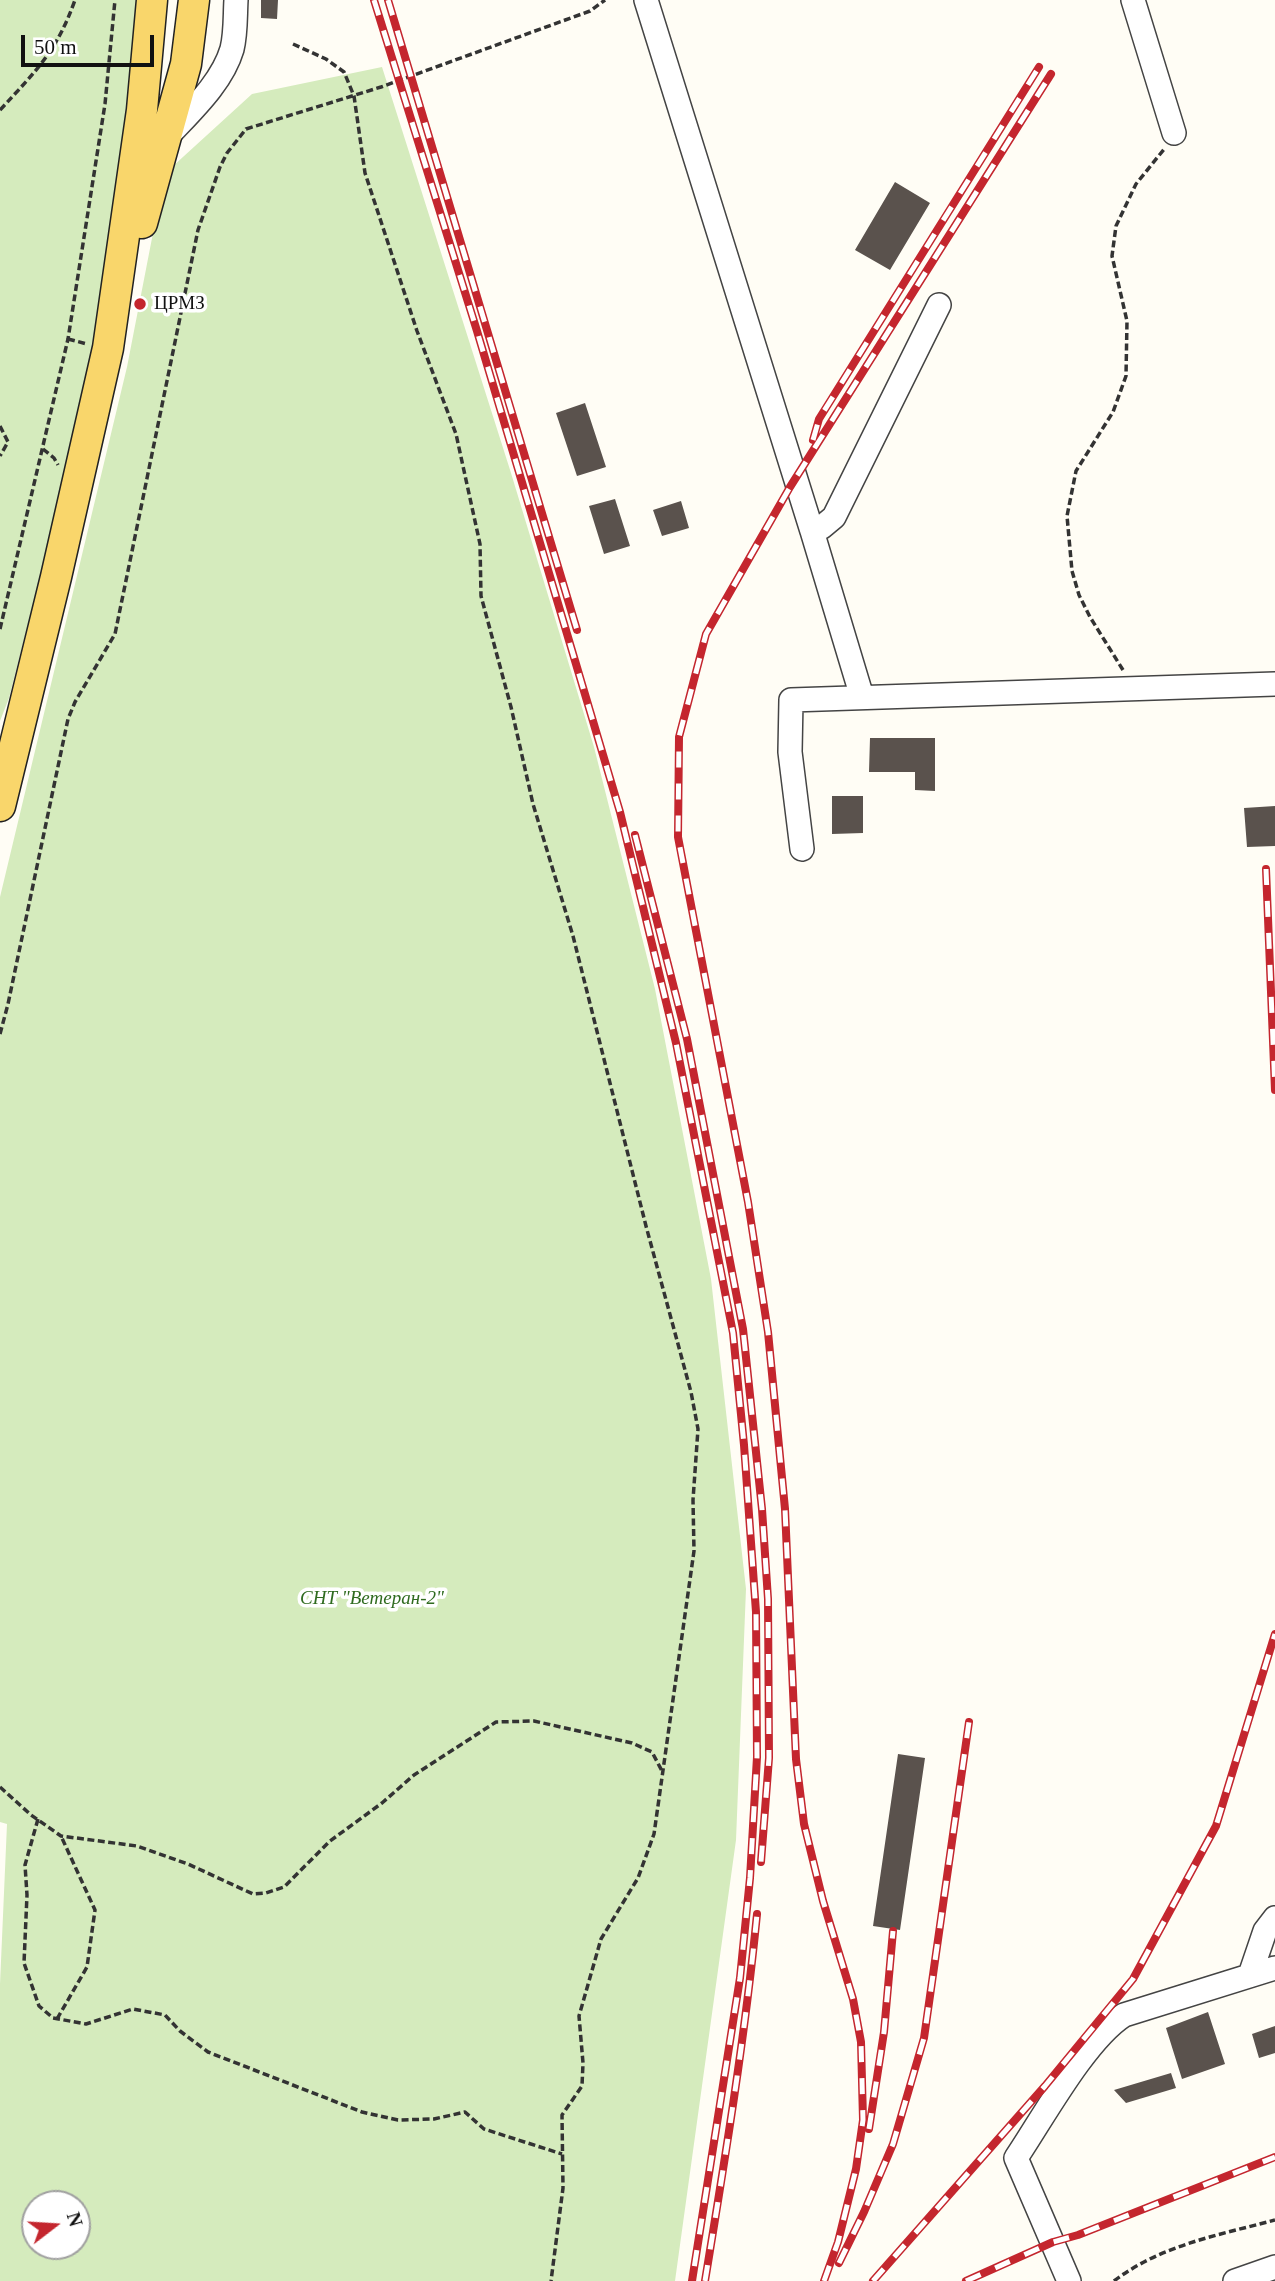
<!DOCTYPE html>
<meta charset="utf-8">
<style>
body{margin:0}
#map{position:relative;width:1275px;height:2281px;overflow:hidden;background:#fffdf5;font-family:Georgia,serif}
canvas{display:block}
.north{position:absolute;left:21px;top:2190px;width:70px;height:70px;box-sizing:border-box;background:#fff;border:2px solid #a0a0a0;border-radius:50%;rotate:73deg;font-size:19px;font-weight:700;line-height:28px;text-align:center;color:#111}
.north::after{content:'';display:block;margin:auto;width:24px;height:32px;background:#c4262e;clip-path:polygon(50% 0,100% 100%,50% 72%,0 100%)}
.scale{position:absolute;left:21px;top:35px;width:133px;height:32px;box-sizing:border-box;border:4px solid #111;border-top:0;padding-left:9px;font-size:21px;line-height:24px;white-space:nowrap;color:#111;-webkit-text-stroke:5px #fff;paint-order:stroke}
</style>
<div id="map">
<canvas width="1275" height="2281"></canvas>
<div class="north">N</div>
<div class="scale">50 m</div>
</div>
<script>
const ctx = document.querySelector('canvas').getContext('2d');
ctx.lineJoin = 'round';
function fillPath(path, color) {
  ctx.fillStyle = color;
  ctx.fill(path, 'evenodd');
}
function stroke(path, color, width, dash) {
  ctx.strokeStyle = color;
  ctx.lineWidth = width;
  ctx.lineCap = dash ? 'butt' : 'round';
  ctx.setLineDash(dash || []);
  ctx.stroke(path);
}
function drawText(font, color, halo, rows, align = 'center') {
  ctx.font = font + ' Georgia,serif';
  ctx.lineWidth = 7;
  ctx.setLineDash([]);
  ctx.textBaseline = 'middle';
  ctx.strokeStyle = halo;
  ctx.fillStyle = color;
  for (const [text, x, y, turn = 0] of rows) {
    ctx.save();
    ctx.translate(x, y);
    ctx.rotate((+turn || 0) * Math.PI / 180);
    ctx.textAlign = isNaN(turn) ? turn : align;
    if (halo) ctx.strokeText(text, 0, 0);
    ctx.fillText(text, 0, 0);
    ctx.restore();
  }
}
fillPath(new Path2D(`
 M0,0H137C129,114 114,229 93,342C71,462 39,580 9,698L0,721Z
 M382,67L511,473L594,747L655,989L711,1279L746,1589L736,1840L675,2281H0V1984L7,1824L0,1822V897L127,367L153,233L172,167L252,94ZM35,2204H77V2246H35Z`), '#d5ebbd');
fillPath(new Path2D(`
 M261,0H278L277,19L261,18Z
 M895,182L930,203L890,270L855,250Z
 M585,403L606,467L577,476L556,413Z
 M615,499L630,546L604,554L589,506Z
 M681,501L689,528L662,536L653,510Z
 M870,738H935V791L915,790V772H869Z
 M832,796H863V833L832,834Z
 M1275,806V846L1247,847L1244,808Z
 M898,1754L925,1758L900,1930L873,1926Z
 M1208,2012L1225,2064L1182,2079L1166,2028Z
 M1275,2026V2053L1259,2058L1252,2034Z
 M1171,2073L1176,2088L1126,2103L1114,2090Z`), '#5a524d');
const minor = new Path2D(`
 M646,0L812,531L822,527L834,517L939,305
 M1133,0L1174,133
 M168,136C191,111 222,83 232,49C236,33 235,16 236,0
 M812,531L862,697
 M802,849L790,752L791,700L1275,684
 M1250,1975L1265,1931L1275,1918
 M1069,2281L1016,2158C1043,2118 1085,2040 1124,2015L1275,1968
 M1235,2281L1275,2267`);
const major = new Path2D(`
 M142,223L186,64L194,0
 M0,806L56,577L108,348L142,110L152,0`);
stroke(minor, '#444', 26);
stroke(major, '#222', 33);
stroke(new Path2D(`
 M293,44L326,59L344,72L354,96L365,173L417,331L456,434L480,544L481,596L511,707L533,804L573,936L646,1226L691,1392L698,1429L693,1500L694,1551L654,1834L638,1878L601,1939L579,2016L583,2063L582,2086L562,2115L563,2188L551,2281
 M0,110C36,71 57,51 75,0
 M68,339L87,344
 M0,426L8,442L0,456
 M43,449L54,458L58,465
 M0,629L68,339L105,104L115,0
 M1123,670L1090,617L1079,595L1072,571L1067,516L1076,471L1113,412L1126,376L1127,321L1112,256L1116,226L1136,184L1165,148
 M0,1034L8,1004L68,719L75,702L115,634L198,230L220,167L227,153L246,129L381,87L590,11L605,0
 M0,1787L31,1815L61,1836L137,1846L188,1864L253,1894L266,1893L284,1887L330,1841L382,1803L414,1775L496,1722L534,1721L632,1743L652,1752L662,1771
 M38,1819L25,1865L27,1895L24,1963L39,2006L53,2018L86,2024L133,2009L165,2015L180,2031L208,2052L362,2112L398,2120L434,2119L465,2112L484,2129L562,2154
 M57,2019L87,1967L95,1910L61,1836
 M1114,2281C1161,2245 1219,2235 1275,2220`), '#333', 3.5, [7, 3.5]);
stroke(minor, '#fff', 23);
stroke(major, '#f9d66b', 30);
const rail = new Path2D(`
 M374,0L477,331L620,812L676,1043L733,1333L744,1445L756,1612L757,1757L750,1878L740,1978L692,2281
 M388,0L577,630
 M813,440L819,419L1039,67
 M635,835L687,1039L743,1329L762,1509L768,1599L769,1758L761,1862
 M1266,869L1275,1090
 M869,2129L884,2032L893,1931
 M839,2263L864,2212L893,2144L924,2038L969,1722
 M705,2281C725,2159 745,2037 757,1914
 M824,2281L838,2242L856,2169L863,2120L861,2042L853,1999L823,1901L804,1824L796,1759L785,1509L768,1332L748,1202L678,837L679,737L706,634L790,487L1051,74
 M873,2281L1045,2086L1133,1979L1216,1826L1275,1634
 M966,2281L1053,2242L1078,2235L1275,2157`);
stroke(rail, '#c4262e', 8);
stroke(rail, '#fff', 5, [16]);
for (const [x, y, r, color] of [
 [140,304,7,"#c4262e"]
]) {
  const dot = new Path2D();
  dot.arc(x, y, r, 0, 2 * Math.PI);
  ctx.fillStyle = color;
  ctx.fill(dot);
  stroke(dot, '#fff', 2.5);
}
drawText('19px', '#111', '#fff', [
 ["ЦРМЗ",154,304]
], 'left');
drawText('italic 19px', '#2f6b1f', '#fff', [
 ["СНТ \"Ветеран-2\"",372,1599]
]);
</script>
